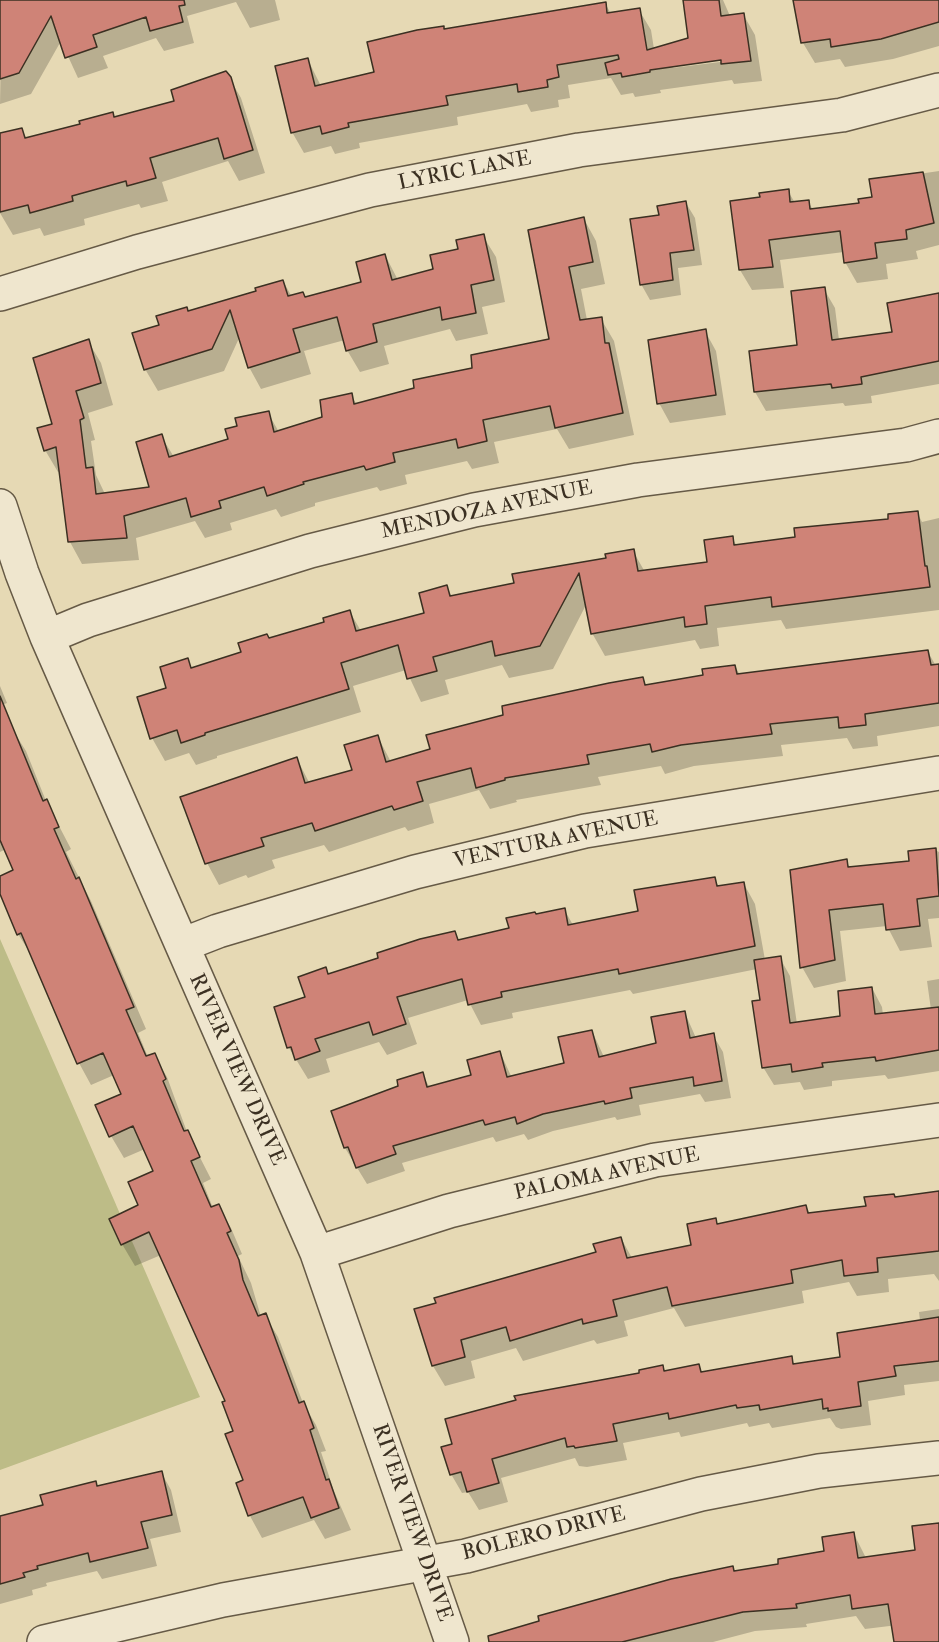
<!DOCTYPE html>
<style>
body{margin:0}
canvas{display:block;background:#e6d9b4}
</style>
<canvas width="939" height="1642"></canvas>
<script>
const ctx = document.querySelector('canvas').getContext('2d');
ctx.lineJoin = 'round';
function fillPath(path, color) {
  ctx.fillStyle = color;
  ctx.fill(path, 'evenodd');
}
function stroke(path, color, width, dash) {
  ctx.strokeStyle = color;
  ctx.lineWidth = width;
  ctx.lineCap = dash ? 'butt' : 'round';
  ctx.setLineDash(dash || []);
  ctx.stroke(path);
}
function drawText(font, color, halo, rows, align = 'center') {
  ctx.font = font + ' "IM FELL Double Pica",serif';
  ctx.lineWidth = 6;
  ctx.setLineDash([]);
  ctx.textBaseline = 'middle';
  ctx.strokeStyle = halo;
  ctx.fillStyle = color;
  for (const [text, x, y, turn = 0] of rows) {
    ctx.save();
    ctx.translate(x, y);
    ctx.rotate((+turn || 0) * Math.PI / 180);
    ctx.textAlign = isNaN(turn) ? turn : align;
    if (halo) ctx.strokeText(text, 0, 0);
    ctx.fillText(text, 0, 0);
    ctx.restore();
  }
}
fillPath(new Path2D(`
 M0,939L200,1397L0,1470Z`), '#bdbc87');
fillPath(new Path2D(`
 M2,0H275L280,20L250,28L236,2L187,16L194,43L164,51L156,38L103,56L108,68L78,78L61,41L31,94L0,104Z
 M684,0H723L730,16L743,14L755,35L762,81L734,84L732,80L660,90L661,93L635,97L633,93L621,95L611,78L568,85L570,98L558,100L559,107L531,112L527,104L457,117L458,125L359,143L360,148L335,154L331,146L304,153L292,132L308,60L321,86L376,73L444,30L605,3L611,14L639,10L651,30L654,49L689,39ZM728,58V61L672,68L679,64Z
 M795,0H939V46L893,59L845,67L840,59L815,63L803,43Z
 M227,74L241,98L265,173L239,181L228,161L162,182L168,201L141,208L139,204L84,219L85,225L44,236L40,228L13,235L0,213V135L22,130L27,139L82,125L112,114L115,118L176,102Z
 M939,171V245L916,251L918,259L886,264L888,279L857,283L845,262L844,252L780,260L784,288L752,290L740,270L761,198L788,191L795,203L808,201L813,210L861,204L874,199L871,181Z
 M686,203L695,218L702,265L678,268L681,295L650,300L641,284L660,217Z
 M584,219L596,241L605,284L581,289L587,320L601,319L614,341L634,435L569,449L557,429L494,442L499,463L472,469L467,461L405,475L407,484L380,491L377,487L315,503V506L281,517L276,509L230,523L232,530L205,538L195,521L136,538L139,560L82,564L70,542L61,471L58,472L45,450L88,341L101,363L113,405L88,413L95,440L91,441L96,475L105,494L150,488L161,436L174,457L230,440L268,413L279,432L324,418L351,395L357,405L416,389L551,340L530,231Z
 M483,236L496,257L505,302L482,307L488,334L456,341L450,329L384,346L389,364L360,372L347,350L345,340L304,351L311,374L261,389L249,367L240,336L224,371L158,391L145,369L161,326L188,313L258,292L283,281L292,297L306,299L363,283L385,255L398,280L435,270Z
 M824,289L835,308L839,340L894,333L939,295V384L871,396L872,403L845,406L843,403L766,411L755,392L799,346Z
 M705,331L716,351L726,415L670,423L659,403Z
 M917,512L922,522L939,518V610L786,629L781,620L717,628L719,646L700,649L695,640L605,656L592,633L586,605L553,669L509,678L502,665L445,680L449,694L421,702L406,670L353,686L361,712L217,756V758L196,765L189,753L165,761L152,738L168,689L187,660L192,669L243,653L269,640L326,623L350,612L361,631L426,615L447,587L452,597L516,584L633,551L645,572L709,563L732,538L737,546L797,538L890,520Z
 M928,652L936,666H939V726L877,736L878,746L853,749L847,738L781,745L783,756L694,766L665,774L661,766L598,777L601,785L516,800L517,802L490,809L479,790L429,804L434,823L408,831L405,827L329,852L324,845L272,860L275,868L248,878L246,875L219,885L207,863L297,759L310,784L354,771L378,737L391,762L642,679L647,686L704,676L735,666L740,675Z
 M0,686L7,703L0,706Z
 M0,710L26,751L46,801L71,849L66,852L91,901L146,1029L138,1033L148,1057L154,1055L167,1077L187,1132L211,1179L203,1183L213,1208L218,1206L231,1228L242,1254L238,1256L251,1283L261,1317L265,1315L278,1337L303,1403L316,1425L326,1451L321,1452L334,1491L351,1530L325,1539L314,1520L262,1538L250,1516L238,1483L245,1481L227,1402L161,1255L135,1266L122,1244L155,1172L145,1149L124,1158L111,1136L123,1095L114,1075L91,1085L79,1063L32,956L18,934L0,890V877L15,871L6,849L0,852Z
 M935,850L939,852V918L928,919L932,947L900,951L887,926L840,931L846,981L814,988L802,967L846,861L851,869L910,862Z
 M714,879L719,887L744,884L755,904L765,960L780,958L790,976L797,1024L842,1018L872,988L882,1007L883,1015L931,1010L927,981L939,979V1071L888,1079L885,1075L832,1081V1086L804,1090L800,1082L774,1085L763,1067L762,1002L757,969L633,994L630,990L512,1013L513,1018L481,1025L468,1000L408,1018L417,1044L387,1055L379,1042L326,1059L330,1072L308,1079L289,1048L276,1008L307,998L329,976L455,933L459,941L510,929L564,909L573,925L640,912Z
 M685,1013L696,1038L713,1035L723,1052L731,1098L705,1102L700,1094L639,1105L641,1115L617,1120L615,1117L553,1131L528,1140L524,1134L496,1142L493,1137L402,1163L405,1171L367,1184L345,1148L400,1087L422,1074L430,1088L473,1076L500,1052L512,1078L566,1064L592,1031L604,1057L658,1045Z
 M939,1193V1281L934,1274L888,1279L889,1292L857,1296L849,1282L802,1291L804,1303L685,1327L674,1308L624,1321L628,1336L597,1344L594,1340L523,1361L516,1348L471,1361L475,1378L445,1386L433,1366L416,1310L598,1253L621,1238L632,1258L693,1246L715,1220L718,1225L806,1206L810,1214L867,1207L895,1199Z
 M939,1309V1381L904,1385L905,1395L868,1401L871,1425L841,1429L836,1427L830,1418L772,1428L769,1423L749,1427L747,1423L681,1437L679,1432L623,1443L627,1460L587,1467L579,1466L575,1458L501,1478L508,1502L479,1510L468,1492L462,1493L451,1474L641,1374L663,1366L666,1372L698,1366L703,1373L791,1358L795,1365L842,1358L920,1321L919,1312Z
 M161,1472L171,1490L181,1532L150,1539L157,1566L102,1579L97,1571L46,1583L47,1586L32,1590L33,1595L0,1604V1517L97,1487Z
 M939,1524V1620L865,1629L856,1616L806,1624L807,1627L755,1631L713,1642H523L732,1568L735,1572L780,1565L826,1553L854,1534L866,1558L917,1551Z`), '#0003');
const building = new Path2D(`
 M0,0H184L185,5L179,6L183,22L150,31L146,17L93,35L97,47L65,58L51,16L19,73L0,79Z
 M683,0H719L721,16L744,13L751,61L721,64V60L650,70V72L622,77L621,73L608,75L605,63L619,59L618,55L557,65L559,77L547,80L548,87L518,92L517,84L446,96L448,105L348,123L349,127L322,134L320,126L291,133L275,66L308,58L315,86L374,72L367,42L417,30L444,26V29L606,2L607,13L640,8L647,50L688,38Z
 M793,0H939V22L881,39L831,47L830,39L801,43Z
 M226,71L231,77L253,150L224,159L218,138L150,158L156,178L127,186L126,181L72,196L73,201L30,213L28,205L0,212V133L22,128L25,138L80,124L79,121L113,112L114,117L174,101L171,90Z
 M923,172L934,223L906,230L907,239L875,243L877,258L844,263L840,231L769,240L773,267L739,270L730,201L760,197L759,193L789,189L790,202L809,200L810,209L859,203L858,199L872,197L869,179Z
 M686,201L694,250L670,253L673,280L640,285L630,219L659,215L657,206Z
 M584,217L593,262L569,267L580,320L602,317L605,343H609L623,413L555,428L550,406L483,420L487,441L458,448L456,439L393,453L395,462L366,470L364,466L303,482L304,484L267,496L264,487L219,501L221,508L191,517L186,498L124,516L127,538L68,542L56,447L44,451L37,428L52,424L33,358L89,339L101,383L76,391L84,418L80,420L86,468L93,467L96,494L149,487L136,442L162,434L169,457L228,439L225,429L237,426L235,418L269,411L274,432L322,417L320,400L352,393L354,404L414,388L413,380L472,368L471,355L549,339L528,230Z
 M484,234L494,280L471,285L476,313L442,320L440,307L373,324L377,342L346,351L337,317L293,329L300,352L248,368L230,310L212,349L144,370L132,333L159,325L156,316L187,307L188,311L256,291L255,288L283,280L288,296L303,292L305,297L361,282L356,262L385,254L392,280L433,269L430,255L458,249L456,240Z
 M825,287L832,340L892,332L887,303L939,293V361L861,377L862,384L832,388L831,384L754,392L749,351L797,345L791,291Z
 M706,329L716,395L657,404L648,340Z
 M918,511L925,566H927L930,587L772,607L771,597L705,606L707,624L685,627L684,617L591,634L579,573L540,646L495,656L492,641L433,657L437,671L407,679L398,645L341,663L349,689L205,733V735L181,743L177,730L150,739L137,697L166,688L160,667L188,658L191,668L241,652L238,643L267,634L269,638L324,622L323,618L350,610L356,631L424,613L419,593L447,585L450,596L514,583L512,574L606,558L605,554L634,549L638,571L707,562L704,540L733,536L734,545L795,537L794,528L888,519V514Z
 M928,650L931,665L939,664V703L865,714L866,725L839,728L838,717L770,724L772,734L681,745L652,752L650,744L587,755L589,764L505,778V780L476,788L471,768L417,782L423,801L394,810L392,806L315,831L312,823L261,838L264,846L205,864L180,797L297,757L305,783L352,770L344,745L378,735L386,762L430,749L426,735L503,715L502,706L609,683L643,677L645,685L703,675L702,669L735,665L737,674Z
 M0,696L43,801L47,799L59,827L54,829L76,879L79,877L134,1007L126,1010L146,1056L155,1053L166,1079L163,1081L184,1131L188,1130L200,1157L191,1161L211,1207L219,1204L231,1231L227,1233L239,1260L243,1280L258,1316L266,1313L299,1403L304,1401L314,1428L310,1430L326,1480L329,1479L339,1508L311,1518L303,1497L248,1516L236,1483L243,1480L225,1434L233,1431L222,1402L225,1401L149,1232L121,1245L109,1219L138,1205L128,1182L153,1171L133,1126L109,1137L95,1105L121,1094L103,1053L77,1064L21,933L17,935L0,894V876L13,870L0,840Z
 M936,848L939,896L917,899L920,926L886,930L883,904L829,910L835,960L800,968L790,870L847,859L848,867L909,861L908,851Z
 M715,877L717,886L744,882L755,946L619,974L618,969L501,992L502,997L468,1005L462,979L397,997L406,1024L373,1035L369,1022L315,1039L320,1051L295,1060L291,1047L287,1048L274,1007L305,997L298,977L326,967L328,974L378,958L377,953L420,939L455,931L458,940L509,928L506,918L535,912L536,914L565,908L568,925L638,911L634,890Z
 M781,956L790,1023L840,1016L838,991L872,987L875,1014L939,1007V1050L876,1061L875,1057L822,1063L823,1067L792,1072L791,1064L762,1068L752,1001L760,1000L754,960Z
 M685,1011L690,1038L714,1033L722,1081L694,1086L693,1077L630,1088L632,1098L605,1104L604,1101L543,1114L517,1124L515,1117L485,1125L483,1120L393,1146L396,1154L356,1168L348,1147L344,1148L331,1111L398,1086L397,1080L423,1072L427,1087L471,1075L467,1060L500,1051L507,1077L564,1063L558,1037L592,1030L599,1057L656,1043L651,1017Z
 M939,1191V1251L877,1258L878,1272L844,1276L842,1260L791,1270L793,1283L672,1306L667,1287L613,1300L617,1316L583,1324L582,1319L510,1341L506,1327L461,1340L465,1357L432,1366L414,1309L436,1303L434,1298L596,1252L593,1244L621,1237L627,1258L691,1245L687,1224L716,1218L717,1224L806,1205L808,1213L866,1206L864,1197L894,1194L895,1197Z
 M939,1317V1361L894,1366L896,1376L858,1382L861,1406L828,1411V1408L823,1409L822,1399L760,1410L759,1405L737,1408L736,1405L669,1419L668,1413L613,1424L617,1441L575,1448L574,1446L567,1447L565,1438L492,1459L499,1483L467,1492L461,1472L450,1475L441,1447L452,1444L445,1419L516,1400L514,1396L639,1373V1370L663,1365L664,1371L699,1364L701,1372L792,1356L793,1364L840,1357L837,1333Z
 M162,1471L172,1515L141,1522L148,1548L90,1562L88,1553L37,1566L38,1569L23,1573L25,1577L0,1584V1516L43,1505L40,1495L96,1481L97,1486Z
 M939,1523V1642H894L888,1604L852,1609L850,1595L796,1604L797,1608L743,1612L622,1642H489L488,1636L539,1621L538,1616L671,1579L733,1566L734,1571L778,1564V1559L824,1551L822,1537L854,1532L858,1558L915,1550L912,1526Z`);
fillPath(building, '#cf8377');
stroke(building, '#3b3022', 1.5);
const street = new Path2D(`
 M0,294L137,252L370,190L579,150L842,115L939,90
 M0,506L22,573L47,637L317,1253L452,1642
 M47,637L88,620L310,551L474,510L638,480L906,445L939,436
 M182,945L218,931L415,872L585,831L939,773
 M317,1253L449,1211L655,1160L939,1120
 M44,1642L223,1600L466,1556L701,1494L819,1471L939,1458`);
stroke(street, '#665a46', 36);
stroke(street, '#efe6ce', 33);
drawText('21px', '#3b3022', '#efe6ce', [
 ["LYRIC LANE",465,172,-11],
 ["MENDOZA AVENUE",487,511,-12],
 ["VENTURA AVENUE",556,841,-12],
 ["RIVER VIEW DRIVE",236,1070,66],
 ["PALOMA AVENUE",607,1175,-12],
 ["RIVER VIEW DRIVE",411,1523,71],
 ["BOLERO DRIVE",544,1535,-14]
]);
</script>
